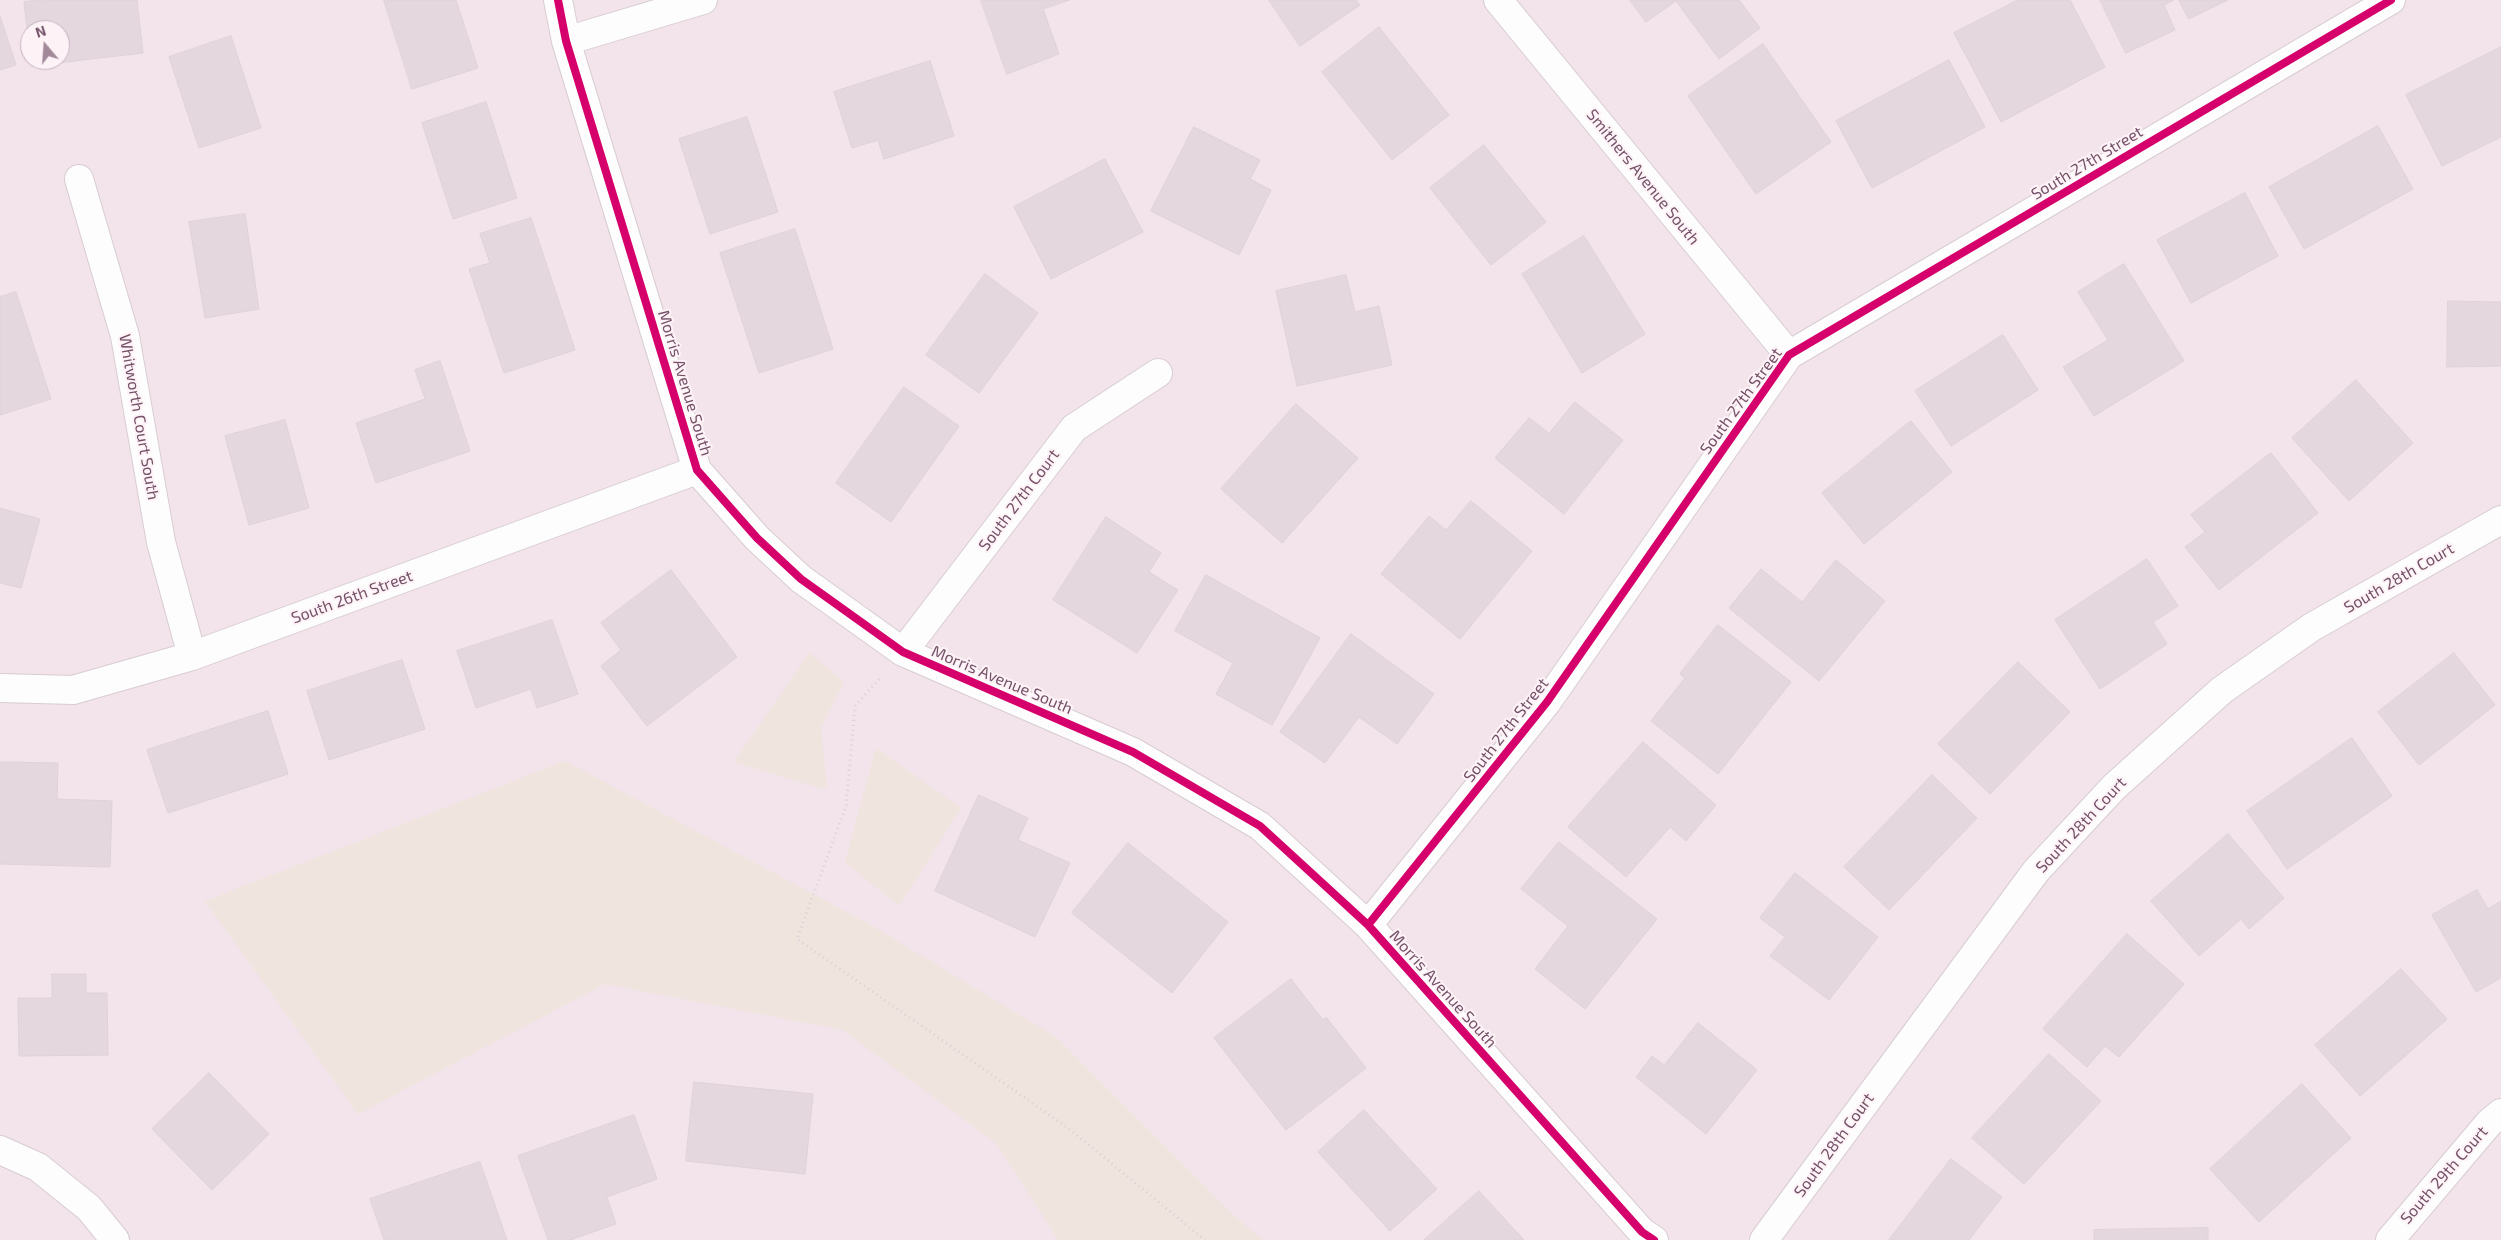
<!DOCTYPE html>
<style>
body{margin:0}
#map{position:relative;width:2501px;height:1240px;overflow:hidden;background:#f8f0f3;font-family:"Exo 2",sans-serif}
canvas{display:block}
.north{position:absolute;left:20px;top:20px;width:50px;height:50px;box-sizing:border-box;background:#fdf3f7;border:1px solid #c6b2be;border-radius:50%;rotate:342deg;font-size:14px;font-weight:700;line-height:20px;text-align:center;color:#745168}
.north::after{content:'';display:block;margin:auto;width:18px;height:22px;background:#a28999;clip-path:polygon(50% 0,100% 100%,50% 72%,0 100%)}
</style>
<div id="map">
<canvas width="2501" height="1240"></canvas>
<div class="north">N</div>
</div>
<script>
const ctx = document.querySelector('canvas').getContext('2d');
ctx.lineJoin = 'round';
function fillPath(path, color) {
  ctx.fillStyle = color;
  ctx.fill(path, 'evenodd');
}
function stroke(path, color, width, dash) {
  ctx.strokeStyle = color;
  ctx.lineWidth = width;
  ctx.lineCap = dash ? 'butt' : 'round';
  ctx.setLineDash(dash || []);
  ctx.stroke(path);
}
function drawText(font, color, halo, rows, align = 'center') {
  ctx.font = font + ' "Exo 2",sans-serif';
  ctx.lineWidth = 4;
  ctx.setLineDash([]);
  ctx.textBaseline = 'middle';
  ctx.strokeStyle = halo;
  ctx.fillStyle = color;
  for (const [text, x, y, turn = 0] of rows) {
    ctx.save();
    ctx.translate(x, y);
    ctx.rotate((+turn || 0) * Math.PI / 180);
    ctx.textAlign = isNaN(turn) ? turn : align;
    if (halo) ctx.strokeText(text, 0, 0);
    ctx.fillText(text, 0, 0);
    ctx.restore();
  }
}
fillPath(new Path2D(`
 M0,0H2501V1240H0ZM30,30H60V60H30Z`), '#f3e3ea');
fillPath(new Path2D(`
 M809,653L844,682L821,728L827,790L734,762Z
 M876,748L961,808L899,906L845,862Z
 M565,761L871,925L1056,1037L1231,1213L1263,1240H1058L997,1144L843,1030L605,984L358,1114L205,901Z`), '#efe5de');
const building = new Path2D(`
 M43,0H137L143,53L31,66V60H60V30H30V54L24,2Z
 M384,0H456L478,68L412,89Z
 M981,0H1070L1043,9L1059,54L1007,74Z
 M1269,0H1356L1360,5L1300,46Z
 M1630,0H1739L1760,28L1719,59L1676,1L1646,22Z
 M2018,0H2070L2105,67L2001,122L1954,33Z
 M2100,0H2174L2164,5L2175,30L2126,53Z
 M2179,0H2228L2189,19Z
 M0,16L16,65L0,70Z
 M1379,27L1449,115L1392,160L1322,72Z
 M231,36L261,128L199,148L169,57Z
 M1763,44L1831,142L1756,194L1688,96Z
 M2501,47V137L2442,166L2406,95Z
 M1949,60L1985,127L1872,188L1836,121Z
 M930,61L954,136L884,159L878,140L852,148L834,92Z
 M486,102L517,198L453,219L422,123Z
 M747,117L778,212L710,234L679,139Z
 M2378,126L2413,189L2304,249L2269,187Z
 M1194,127L1260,160L1250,179L1271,190L1239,255L1151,211Z
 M1484,145L1546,222L1491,265L1430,188Z
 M1105,159L1143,232L1051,279L1014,207Z
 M2245,193L2278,256L2191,303L2157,240Z
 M245,214L259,309L205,318L189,222Z
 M531,218L575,350L504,373L469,269L490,263L480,234Z
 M795,229L833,349L759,373L720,253Z
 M1584,236L1645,334L1582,373L1522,274Z
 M2124,264L2184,361L2094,416L2063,367L2108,340L2078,292Z
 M985,274L1038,313L979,393L926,355Z
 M1346,275L1355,312L1379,306L1392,365L1297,386L1276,291Z
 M16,292L51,399L0,415V297Z
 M2448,301L2501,302V366L2447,367Z
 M2003,335L2038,390L1951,446L1915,391Z
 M440,361L470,451L376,483L356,423L425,399L415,370Z
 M2356,380L2413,443L2349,501L2292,438Z
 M904,387L959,426L891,522L836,483Z
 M1575,402L1623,440L1564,514L1495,458L1529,418L1549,433Z
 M1296,404L1358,458L1282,543L1221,489Z
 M285,420L309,508L249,525L225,436Z
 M1911,421L1952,472L1864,544L1822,493Z
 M2271,453L2318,513L2219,590L2185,547L2205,532L2191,515Z
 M1471,501L1532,551L1460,639L1381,574L1429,516L1446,530Z
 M0,508L40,519L21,588L0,583Z
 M1106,517L1161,553L1149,572L1178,590L1137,653L1053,600Z
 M2147,559L2178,606L2153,622L2167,644L2100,689L2055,620Z
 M1836,560L1885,601L1819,681L1729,608L1761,569L1802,602Z
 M671,570L737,657L647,726L601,666L621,650L601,623Z
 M1206,575L1320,638L1272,725L1216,694L1233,663L1175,631Z
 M552,620L578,694L537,708L531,689L476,708L457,651Z
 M1718,625L1791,682L1718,774L1651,721L1685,678L1680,674Z
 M1351,634L1434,694L1397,744L1359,717L1325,763L1280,732Z
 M2454,653L2495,705L2419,765L2378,712Z
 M402,660L425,729L329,760L307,691Z
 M2018,662L2070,712L1990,794L1938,744Z
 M268,711L288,774L168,813L147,750Z
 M2352,738L2392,796L2287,869L2247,811Z
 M1643,742L1716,805L1686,841L1670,827L1626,877L1568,827Z
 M0,762L58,763L57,799L112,801L110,867L0,864Z
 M1932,775L1977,818L1889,910L1844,867Z
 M979,795L1028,818L1018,840L1070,863L1035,937L935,891Z
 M2228,834L2284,898L2249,929L2241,919L2199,956L2151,901Z
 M1559,842L1657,919L1585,1009L1535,969L1568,926L1521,889Z
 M1128,843L1228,922L1172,993L1072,913Z
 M1795,873L1878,937L1829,1000L1770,956L1785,937L1760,918Z
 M2477,890L2488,909L2501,901V978L2476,992L2432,915Z
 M2127,934L2184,984L2119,1057L2105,1046L2087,1067L2043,1029Z
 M2401,969L2447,1019L2360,1096L2315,1045Z
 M52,974H86V993H107L108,1055L19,1056L18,998H52Z
 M1291,979L1323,1020L1326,1017L1366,1068L1286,1130L1214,1038Z
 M1698,1023L1757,1070L1706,1134L1636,1077L1652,1056L1664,1065Z
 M2049,1054L2101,1101L2024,1184L1972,1138Z
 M209,1073L269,1134L212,1190L152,1129Z
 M694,1082L813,1094L805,1174L686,1161Z
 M2302,1084L2351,1138L2259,1222L2210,1169Z
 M1364,1110L1437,1189L1390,1231L1318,1152Z
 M634,1115L657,1179L607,1197L616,1224L570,1240H548L518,1156Z
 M1951,1159L2002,1197L1969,1240H1889Z
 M480,1162L507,1240H384L370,1199Z
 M1479,1191L1524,1240H1424Z
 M2208,1228V1240H2094V1230Z`);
fillPath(building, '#e4d7de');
stroke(building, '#e0d2da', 1);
const minor = new Path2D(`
 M558,0L566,41L697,470L757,538L801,579L903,652L1133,752L1260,826L1368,925L1642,1232L1654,1240
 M1498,0L1789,355
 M566,41L703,0
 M79,179L125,336L161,542L192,656
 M903,652L1074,428L1158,373
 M0,688L73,690L192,656L697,470
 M1368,925L1547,702L1789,355L2391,0
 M0,1150L38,1167L89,1208L115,1240
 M1764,1240L2036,871L2114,787L2222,690L2312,627L2501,520
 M2390,1240L2489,1123L2501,1113`);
stroke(minor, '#d7cdd2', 30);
stroke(new Path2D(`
 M879,679L855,706L846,806L797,939L1068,1128L1205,1240`), '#dad0d6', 3, [1, 4]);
stroke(minor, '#fefdfd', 28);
stroke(new Path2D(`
 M558,0L566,41L697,470L757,538L801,579L903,652L1133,752L1260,826L1368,925L1642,1232L1654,1240
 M1368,925L1547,702L1789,355L2391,0`), '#d6006c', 8);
drawText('16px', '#745168', '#fdf3f7', [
 ["South 27th Street",2087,163,-31],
 ["Smithers Avenue South",1643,177,51],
 ["Morris Avenue South",685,383,73],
 ["South 27th Street",1741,401,-54],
 ["Whitworth Court South",139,417,80],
 ["South 27th Court",1019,500,-53],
 ["South 28th Court",2399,578,-30],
 ["South 26th Street",352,597,-20],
 ["Morris Avenue South",1002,680,23],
 ["South 27th Street",1506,730,-52],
 ["South 28th Court",2081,825,-47],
 ["Morris Avenue South",1443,989,48],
 ["South 28th Court",1834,1145,-54],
 ["South 29th Court",2444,1175,-49]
]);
</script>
